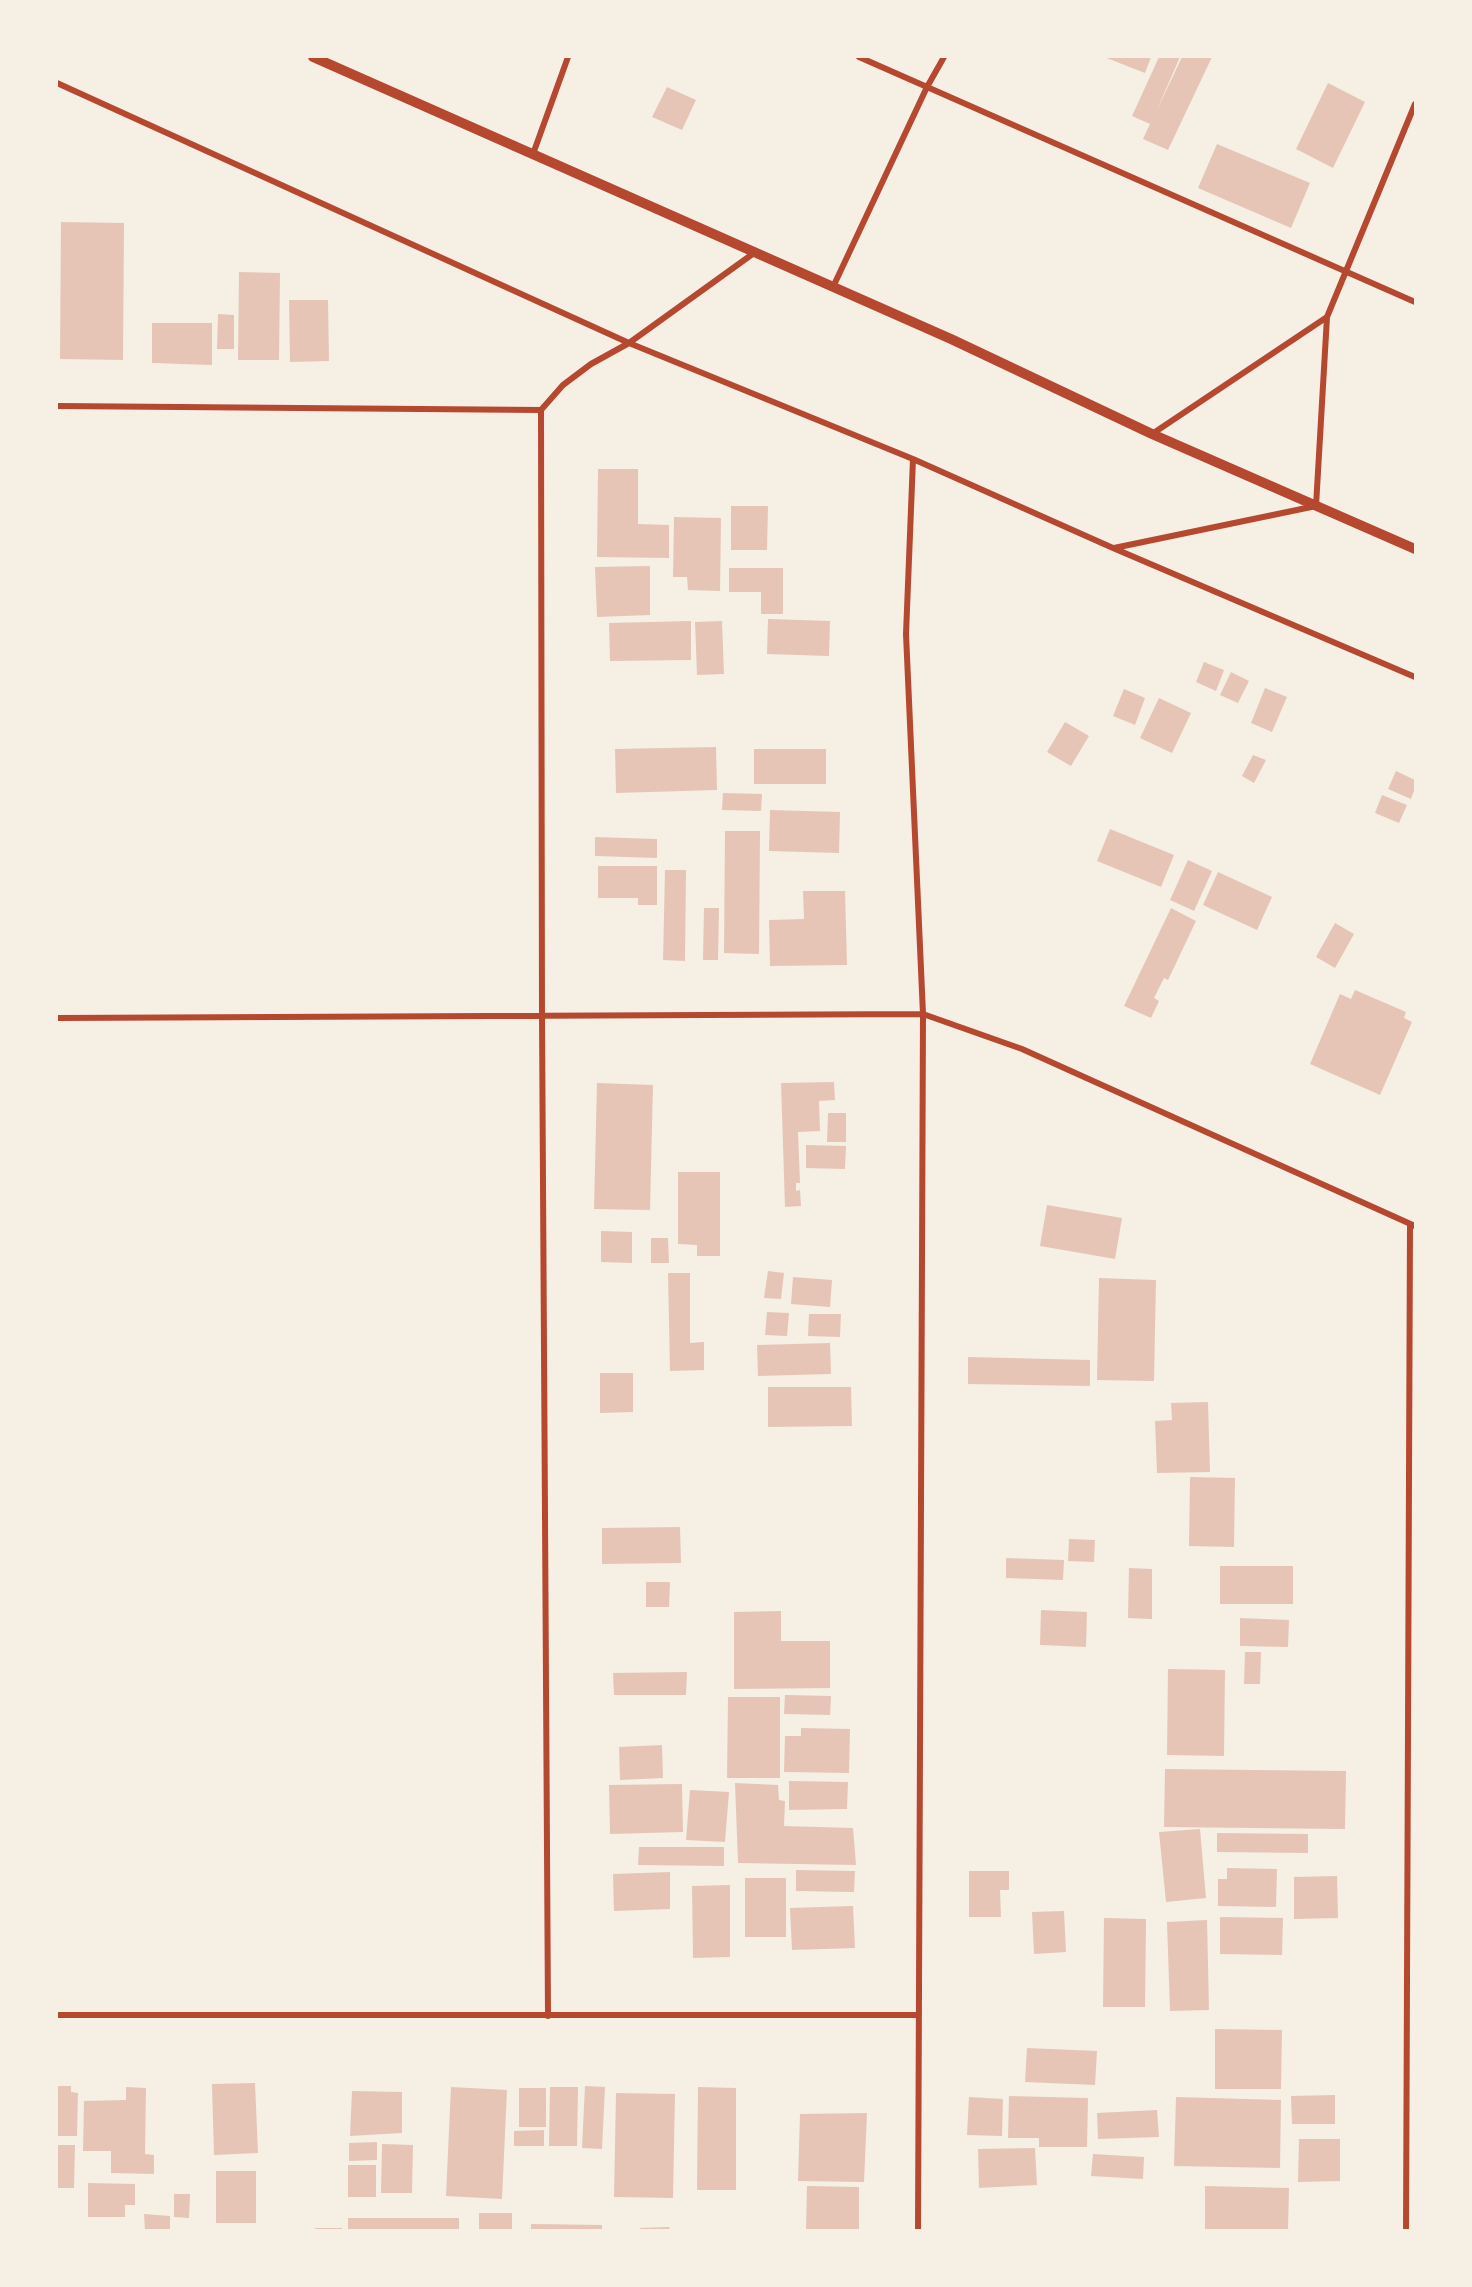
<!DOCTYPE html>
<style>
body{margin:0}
#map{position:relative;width:1472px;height:2287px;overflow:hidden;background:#f6efe4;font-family:"Archivo Narrow",sans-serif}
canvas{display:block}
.frame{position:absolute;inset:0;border:58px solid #f6efe4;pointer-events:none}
</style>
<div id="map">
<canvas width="1472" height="2287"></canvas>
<div class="frame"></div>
</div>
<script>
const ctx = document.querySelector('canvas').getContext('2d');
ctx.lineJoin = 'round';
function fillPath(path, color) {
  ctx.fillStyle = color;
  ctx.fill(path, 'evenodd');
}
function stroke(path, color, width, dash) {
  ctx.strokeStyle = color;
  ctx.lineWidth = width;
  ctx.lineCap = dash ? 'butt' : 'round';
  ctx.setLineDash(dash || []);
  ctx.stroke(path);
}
fillPath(new Path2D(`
 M1104,57H1151L1145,73Z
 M1159,57H1180L1156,112L1182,57H1212L1168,150L1143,139L1150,124L1132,116Z
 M1328,83L1365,102L1333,168L1296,149Z
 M667,87L696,100L682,130L652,117Z
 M1217,144L1310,183L1291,228L1198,188Z
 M61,222L124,223L123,360L60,359Z
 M239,272L280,273L279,360H238Z
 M289,300H328L329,361L290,362Z
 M218,314L234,315V349H217Z
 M152,323H212V365L152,363Z
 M598,469H638V524L669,525V558L597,557Z
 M731,506H768L767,550H731Z
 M674,517L721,518L720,591L688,590L687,577H673Z
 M650,566V615L597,617L595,567Z
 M729,568H783V614H761V592H729Z
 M768,619L830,621L829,656L767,654Z
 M691,621V660L610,661L609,623Z
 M722,621L724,674L697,675L695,622Z
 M1204,662L1224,670L1216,691L1196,682Z
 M1231,672L1249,681L1238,703L1220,695Z
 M1265,688L1287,697L1272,732L1251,723Z
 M1124,689L1145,698L1135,725L1113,716Z
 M1159,698L1191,713L1172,753L1140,738Z
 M1065,722L1089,736L1071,766L1047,752Z
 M716,747L717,790L616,793L615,749Z
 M754,749H826V784H754Z
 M1253,755L1266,760L1254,783L1242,776Z
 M1396,771L1415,780V788L1411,799L1388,789Z
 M723,793L762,794L761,811L722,810Z
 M1382,795L1407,805L1399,823L1375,813Z
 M770,810L840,812L839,853L769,851Z
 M1110,829L1174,855L1161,887L1097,861Z
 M725,831H760L759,954L724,953Z
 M595,837L657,839V858L595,856Z
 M1188,860L1212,871L1194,911L1170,900Z
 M598,866H657V905H638V898H598Z
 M665,870H686L685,961L663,960Z
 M1218,872L1272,897L1257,930L1203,905Z
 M803,891H845L847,965L770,966L769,920L804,919Z
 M704,908H719L718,960H703Z
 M1171,908L1196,921L1168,980L1164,978L1154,998L1159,1001L1151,1018L1124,1006Z
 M1335,923L1354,934L1335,968L1316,957Z
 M1355,990L1406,1012L1404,1018L1412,1022L1380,1095L1310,1064L1340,994L1351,999Z
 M834,1082L835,1100L819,1101L820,1131L798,1132L800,1183H796V1191L800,1190L801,1206L785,1207L781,1083Z
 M597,1083L653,1085L650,1210L594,1209Z
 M828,1113H846V1142H827Z
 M806,1145L846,1146L845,1169L806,1168Z
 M678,1172H720V1256H697V1245L678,1244Z
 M1047,1205L1122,1218L1115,1259L1040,1246Z
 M601,1231L632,1232V1263L601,1262Z
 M651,1238H668L669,1263H651Z
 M768,1271L784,1273L781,1299L764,1298Z
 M668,1273H690V1343L704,1342V1370L670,1371Z
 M793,1277L832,1280L830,1307L791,1304Z
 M1099,1278L1156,1280L1154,1381L1097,1380Z
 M767,1312L789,1313L787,1336L765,1335Z
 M809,1314H841L840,1337L808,1336Z
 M830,1343L831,1374L758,1376L757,1345Z
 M968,1357L1090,1360V1386L968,1384Z
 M600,1373H633V1412L600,1413Z
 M768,1387H851L852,1426L768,1427Z
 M1208,1402L1210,1472L1157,1473L1155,1421L1172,1420L1171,1403Z
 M1190,1477L1235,1478L1234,1547L1189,1546Z
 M680,1527L681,1563L602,1564V1528Z
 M1069,1539L1095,1540L1094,1562L1068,1561Z
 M1006,1558L1064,1560L1063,1580L1006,1578Z
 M1220,1566H1293V1604H1220Z
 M1129,1568L1152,1569V1619L1128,1618Z
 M646,1582H670L669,1607H646Z
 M1041,1610L1087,1612L1086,1647L1040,1645Z
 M781,1611V1641H830V1688L734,1689V1612Z
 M1240,1618L1289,1620L1288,1647L1240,1646Z
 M1245,1652H1261L1260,1684H1244Z
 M1168,1669L1225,1670L1224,1756L1167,1755Z
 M687,1672L686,1695H614L613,1673Z
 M785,1695L831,1696L830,1715L784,1714Z
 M728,1697H780V1778H727Z
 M801,1728L850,1729L849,1773L784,1772L785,1736H801Z
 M662,1745L663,1778L620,1780L619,1747Z
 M1165,1769L1346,1771L1345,1829L1164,1827Z
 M789,1781L848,1782L847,1809L789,1810Z
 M735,1783L778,1785L779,1800L785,1801L784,1826L853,1828L856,1865L738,1863Z
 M682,1784L683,1832L610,1834L609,1785Z
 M690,1790L729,1792L725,1842L686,1840Z
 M1200,1829L1206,1898L1166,1902L1159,1832Z
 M1217,1833L1308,1834V1853L1217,1852Z
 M639,1847H724V1866L638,1865Z
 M1227,1868L1277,1869L1276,1907L1218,1906V1879H1227Z
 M796,1870L855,1871L854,1892L796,1891Z
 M969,1871H1009V1890H1000L1001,1917H969Z
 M670,1872V1909L614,1911L613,1874Z
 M1337,1876L1338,1918L1294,1919V1877Z
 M745,1878H786V1937H745Z
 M730,1885V1957L693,1958L692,1886Z
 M853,1906L855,1948L792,1950L790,1908Z
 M1064,1911L1066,1952L1034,1954L1032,1912Z
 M1220,1917L1283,1918L1282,1955L1220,1954Z
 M1104,1918L1146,1919L1145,2007H1103Z
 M1207,1920L1209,2010L1170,2011L1167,1922Z
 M1215,2029L1282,2030L1281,2089H1215Z
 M1027,2048L1097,2051L1095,2085L1025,2082Z
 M255,2083L258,2153L214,2155L212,2084Z
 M57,2086H71V2092L78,2093L77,2136H57Z
 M585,2086L605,2087L602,2149L582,2148Z
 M126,2087L146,2088L145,2154L154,2155V2174L111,2173V2151H83L84,2101L126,2100Z
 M451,2087L507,2090L502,2199L446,2196Z
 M550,2087H578L577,2146H549Z
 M698,2087L736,2088V2190H697Z
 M519,2088H546V2127H519Z
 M352,2091L402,2092V2133L350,2136Z
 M616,2093L675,2094L673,2198L614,2197Z
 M1335,2095V2124H1292L1291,2096Z
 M1009,2096L1088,2098L1087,2147H1039V2138H1008Z
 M969,2097L1003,2099L1002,2136L967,2135Z
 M1176,2097L1281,2100L1280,2168L1174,2166Z
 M1157,2110L1159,2137L1098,2139L1097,2113Z
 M867,2113L864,2182L798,2181L800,2114Z
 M544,2130V2146H514V2131Z
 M1299,2139H1340V2181L1298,2182Z
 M377,2142V2160L349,2161V2143Z
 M382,2144L413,2145L412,2193H381Z
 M57,2145H75L74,2188H57Z
 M1035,2148L1037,2185L979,2188L978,2149Z
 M1093,2154L1144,2157L1143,2179L1091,2176Z
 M348,2165H376V2197H348Z
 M216,2171H256V2223H216Z
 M88,2183L135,2184V2205H125V2217H88Z
 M807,2186L859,2187V2230H806Z
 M1205,2186L1289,2188L1288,2230H1205Z
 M174,2194H190L189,2218L174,2217Z
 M479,2213H512V2230H479Z
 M144,2214L170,2216V2230H145Z
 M348,2218H459V2230H348Z
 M531,2224L602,2225V2230H531Z
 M669,2227L670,2230H640V2228Z
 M315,2228H342V2230H315Z`), '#e6c5b7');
stroke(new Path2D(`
 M859,57L1415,302
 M57,83L629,343L913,459L1113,548L1415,677
 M533,154L568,57
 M833,287L927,87L944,57
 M57,406L541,410
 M1152,434L1327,317
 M913,459L906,634L923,1014L918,2230
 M1114,548L1316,506L1327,317L1415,104
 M57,1018L923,1014L1022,1049L1415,1226
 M57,2015H918
 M548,2016L542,1016L541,410L563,385L591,364L629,343L754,253
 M1406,2230L1410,1224`), '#b5482f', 6);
stroke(new Path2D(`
 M313,57L951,339L1152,434L1415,549`), '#b5482f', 10);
</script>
